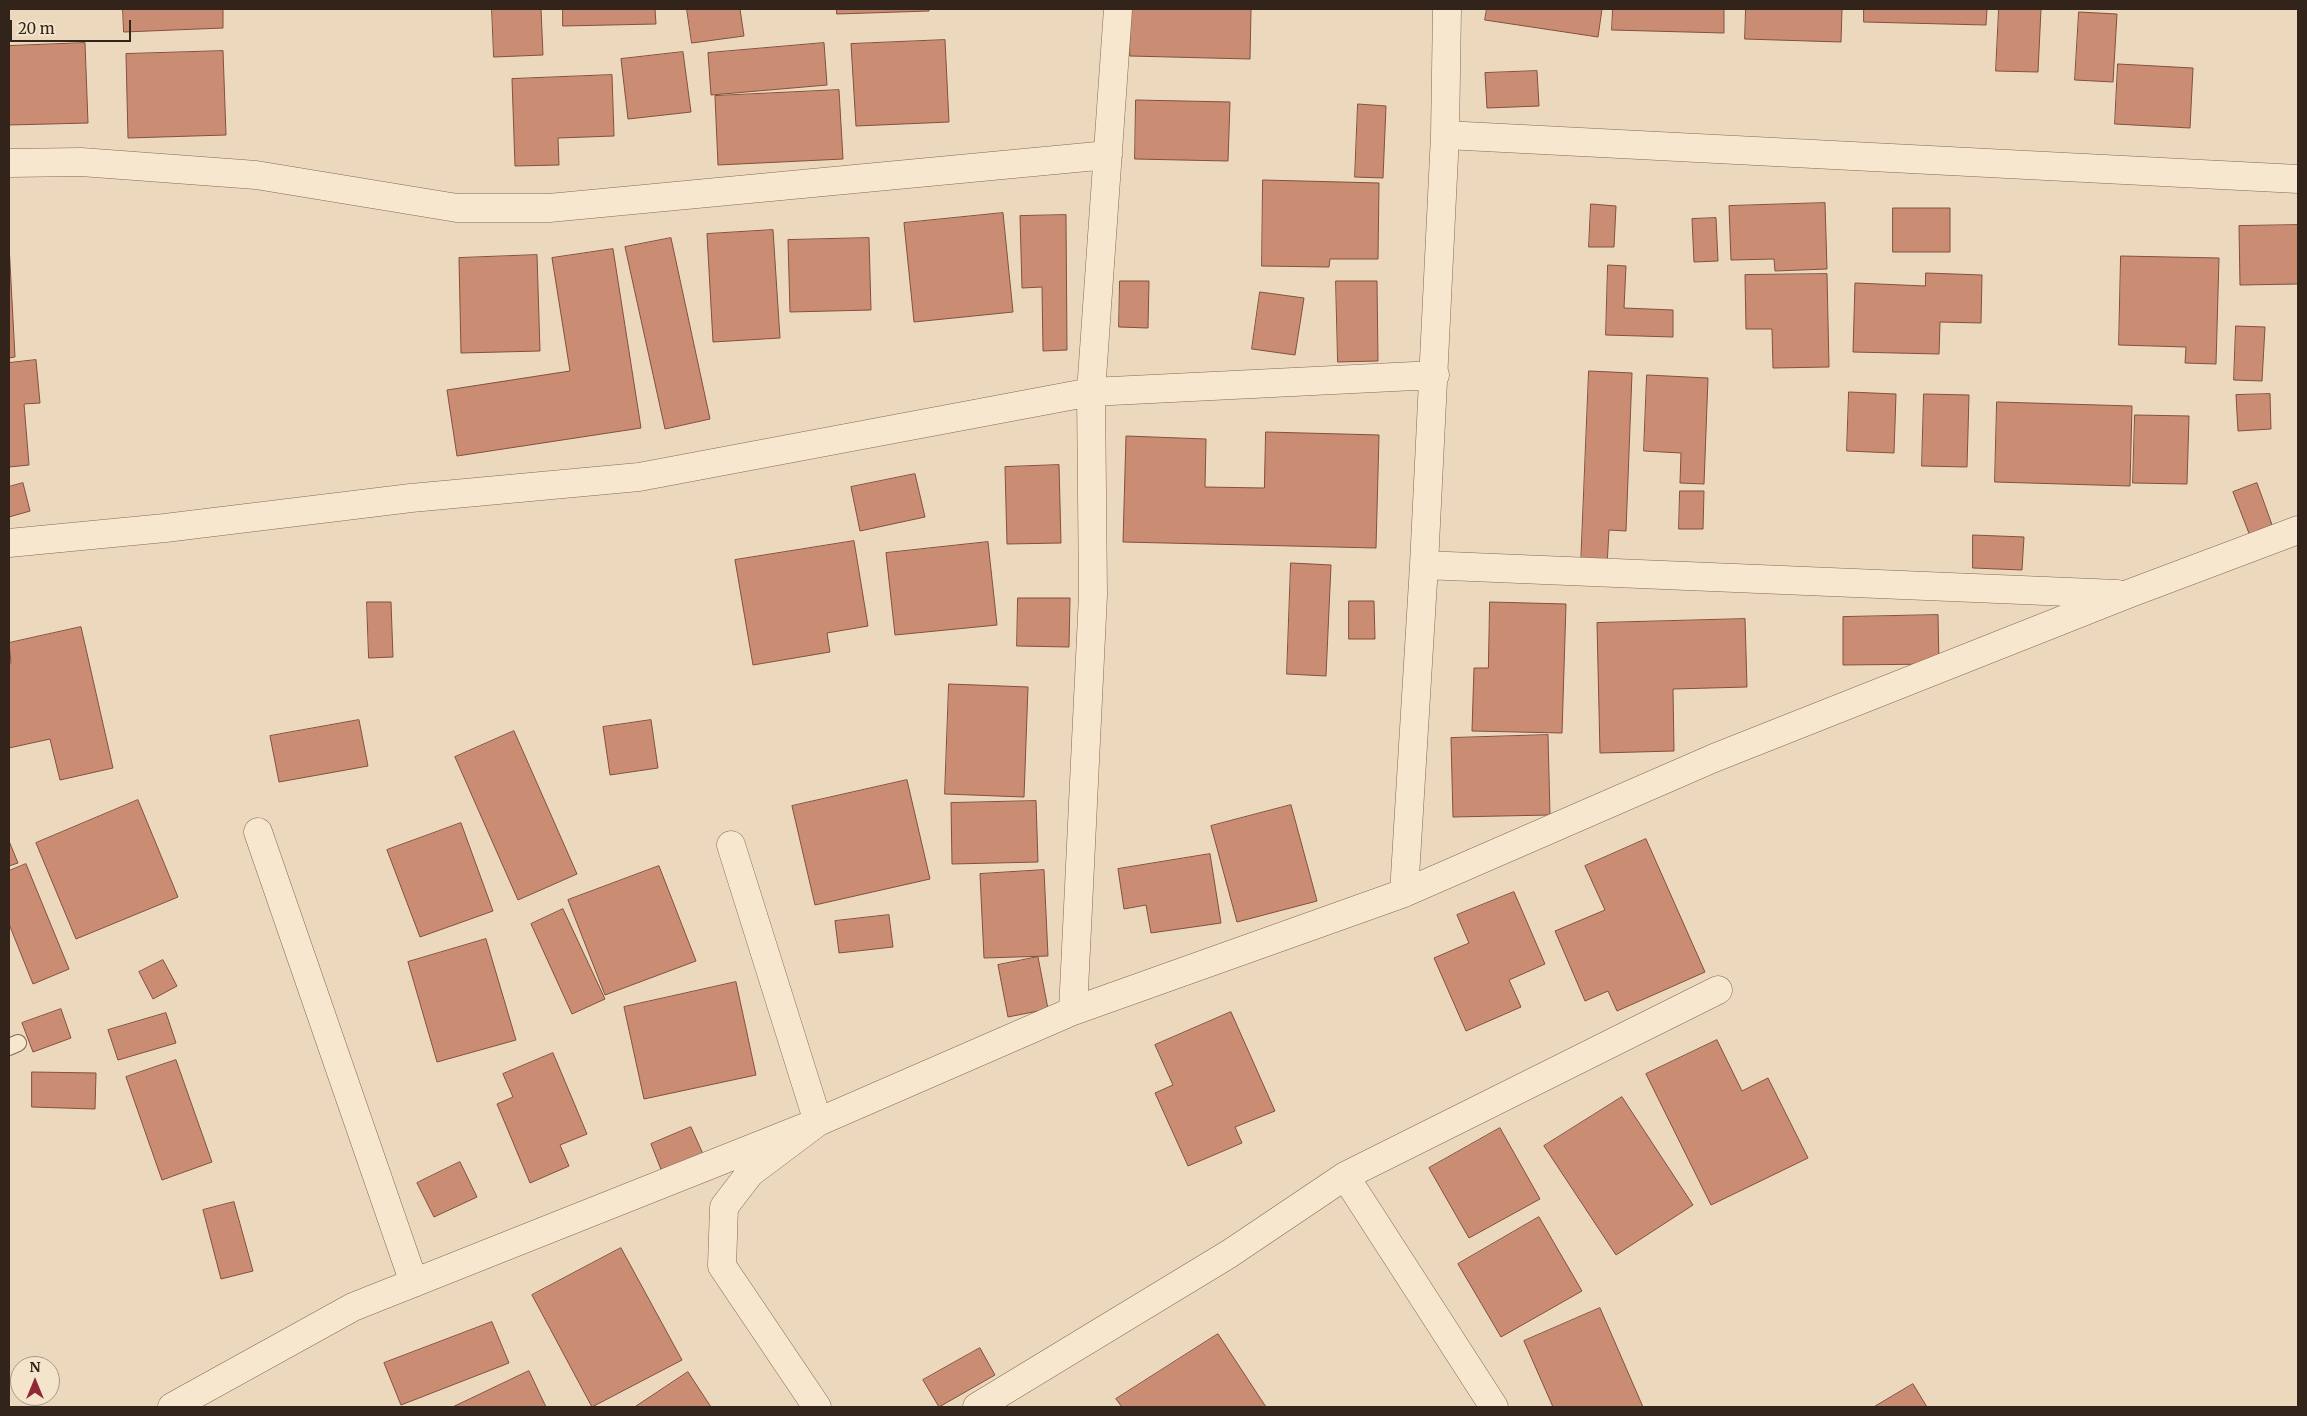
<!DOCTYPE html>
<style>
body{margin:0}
#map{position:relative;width:2307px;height:1416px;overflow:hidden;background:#ecd8bd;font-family:Merriweather,serif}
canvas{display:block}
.frame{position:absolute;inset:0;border:10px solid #33241b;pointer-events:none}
.north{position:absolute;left:10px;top:1356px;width:50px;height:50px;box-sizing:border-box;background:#f4e4cc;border:1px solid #a79785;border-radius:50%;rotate:0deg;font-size:14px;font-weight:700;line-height:20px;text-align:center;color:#33241b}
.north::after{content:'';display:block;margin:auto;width:18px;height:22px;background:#912835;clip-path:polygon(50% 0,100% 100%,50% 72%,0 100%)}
.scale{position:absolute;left:10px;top:20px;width:121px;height:22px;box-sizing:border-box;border:2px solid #33241b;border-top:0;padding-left:6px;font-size:15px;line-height:18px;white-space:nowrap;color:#33241b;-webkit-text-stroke:4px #f4e4cc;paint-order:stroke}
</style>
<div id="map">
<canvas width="2307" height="1416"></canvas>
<div class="frame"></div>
<div class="north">N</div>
<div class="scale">20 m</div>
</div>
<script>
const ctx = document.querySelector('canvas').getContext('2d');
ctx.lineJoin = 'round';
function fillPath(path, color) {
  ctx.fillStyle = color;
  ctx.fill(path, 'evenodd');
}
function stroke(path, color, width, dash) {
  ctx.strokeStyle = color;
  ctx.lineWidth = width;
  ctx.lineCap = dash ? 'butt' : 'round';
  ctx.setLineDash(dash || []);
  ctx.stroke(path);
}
const building = new Path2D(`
 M123,9H223V28L124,32Z
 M492,9H541L543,55L494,57Z
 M563,9H655L656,24L563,26Z
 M687,9H740L744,36L692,43Z
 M837,9H929V11L837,14Z
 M1131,9H1251L1250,59L1130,56Z
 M1487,9H1602L1598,37L1485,20Z
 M1613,9H1724V33L1612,30Z
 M1746,9H1842L1841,42L1745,39Z
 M1864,9H1987L1986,25L1864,22Z
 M1999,9H2041L2038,72L1996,71Z
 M2079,12L2117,14L2113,82L2075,80Z
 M945,40L949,122L856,126L851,44Z
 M85,43L88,123L9,125V46Z
 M824,43L827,85L711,95L708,53Z
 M223,51L226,135L128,138L126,54Z
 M683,52L691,112L628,119L621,59Z
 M2118,64L2193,68L2190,128L2115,124Z
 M1537,71L1539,106L1487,108L1485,73Z
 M612,75L614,136L558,138L559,165L515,166L512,79Z
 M839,90L843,159L718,165L715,96Z
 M1136,100L1230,102L1228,161L1135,159Z
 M1358,104L1386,106L1383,178L1355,177Z
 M1263,180L1379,183L1378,259H1330L1329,267L1262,266Z
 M1825,203L1827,269L1775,271L1774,259L1731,260L1729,206Z
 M1591,204L1616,206L1614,247H1589Z
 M1893,208H1950V252H1893Z
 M1003,213L1013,312L914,322L904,223Z
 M1066,215L1067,350L1043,351L1042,287L1022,288L1020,216Z
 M1716,218L1718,261L1694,262L1692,219Z
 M2298,225V284L2240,285L2239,226Z
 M773,230L780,338L713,342L707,234Z
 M671,238L710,419L665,429L625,247Z
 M869,238L871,310L790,312L788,240Z
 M9,244L15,357L9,358Z
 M613,249L641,428L457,456L447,390L570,371L552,258Z
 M537,255L540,351L461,353L459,258Z
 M2121,256L2219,258L2216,364L2185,363L2186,347L2119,345Z
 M1608,265L1626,266L1624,308L1673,310V337L1606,335Z
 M1926,273L1982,275L1981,323L1940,322L1939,354L1853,352L1855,283L1925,286Z
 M1827,274L1829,367L1773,368L1772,329H1746L1745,275Z
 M1120,281H1149L1148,328L1119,327Z
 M1336,281H1377L1378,361L1338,362Z
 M1260,292L1304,298L1295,355L1252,349Z
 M2236,326L2265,327L2262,381L2234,380Z
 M36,360L40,403L24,404L29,465L9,467V363Z
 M1589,371L1632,373L1626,531L1609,530L1607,566L1581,565Z
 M1647,375L1708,378L1704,484L1680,483L1681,453L1644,451Z
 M1849,392L1896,394L1894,453L1847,451Z
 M1924,394L1969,395L1967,467L1922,466Z
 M2270,394L2271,429L2238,431L2236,395Z
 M1997,402L2132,406L2130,486L1995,482Z
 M2135,415L2189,416L2187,484L2133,483Z
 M1266,432L1379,435L1376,548L1123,542L1126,436L1206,439L1205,487L1264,488Z
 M1059,465L1061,543L1007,544L1005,467Z
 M915,474L925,517L860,531L851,487Z
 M23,483L30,511L9,517V487Z
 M2257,483L2275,533L2252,541L2233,492Z
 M1680,491H1704L1703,529H1679Z
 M1973,535L2024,537L2022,570L1973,568Z
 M854,541L868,626L827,633L830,652L753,665L735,560Z
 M988,542L997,625L895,635L886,553Z
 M1291,563L1331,565L1326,676L1287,674Z
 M1018,598H1070L1069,647L1017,646Z
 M1349,601H1374L1375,639H1349Z
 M367,602H391L393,657L369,658Z
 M1490,602L1566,604L1562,733L1472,731L1474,668H1488Z
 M1938,615L1939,664L1843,665V617Z
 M1745,619L1747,687L1673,689L1674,751L1600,753L1597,623Z
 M81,627L113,768L60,780L50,739L9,748V663H11L9,643Z
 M949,684L1028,687L1024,797L945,794Z
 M359,720L368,766L279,782L270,736Z
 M651,720L658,768L610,775L603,727Z
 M514,731L577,874L518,900L455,757Z
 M1548,735L1550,815L1453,817L1451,738Z
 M907,780L930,879L815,905L792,806Z
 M138,800L178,897L76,939L36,843Z
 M1036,801L1038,862L952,864L951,803Z
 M1291,805L1317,901L1237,922L1211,826Z
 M461,823L493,911L420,937L387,850Z
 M1646,839L1705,972L1617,1011L1608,991L1585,1001L1555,931L1605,910L1585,866Z
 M9,841L18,863L9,866Z
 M1210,854L1221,923L1151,933L1146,905L1124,909L1118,869Z
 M26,864L69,969L33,984L9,924V871Z
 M659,866L696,961L605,995L568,900Z
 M1044,870L1048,956L984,958L980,874Z
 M1514,892L1545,964L1509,980L1521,1007L1466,1031L1434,958L1469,943L1457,915Z
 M563,909L605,999L572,1014L531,924Z
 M889,915L893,947L839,953L835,921Z
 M486,939L516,1040L437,1062L408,962Z
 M1038,957L1048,1009L1008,1017L998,965Z
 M163,960L177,986L153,999L139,972Z
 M736,982L756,1075L644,1099L624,1007Z
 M61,1009L71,1038L33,1052L22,1023Z
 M1231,1012L1275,1111L1235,1127L1242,1143L1188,1166L1155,1093L1173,1085L1155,1045Z
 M166,1013L176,1043L118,1060L108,1030Z
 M1717,1040L1742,1091L1768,1078L1808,1158L1711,1205L1646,1074Z
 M553,1053L587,1134L560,1145L569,1166L530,1183L497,1104L513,1097L503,1074Z
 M176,1060L212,1162L162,1180L126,1077Z
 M32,1072L96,1073L95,1109L32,1107Z
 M1622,1097L1693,1205L1616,1255L1544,1146Z
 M691,1127L703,1154L662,1172L651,1144Z
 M1500,1128L1540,1199L1469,1238L1429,1168Z
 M460,1162L477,1197L434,1217L417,1183Z
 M234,1202L253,1271L221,1279L203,1210Z
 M1539,1217L1582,1291L1501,1337L1458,1264Z
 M621,1248L682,1360L592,1407L532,1295Z
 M1600,1308L1643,1407H1553L1524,1341Z
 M492,1322L509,1363L401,1405L384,1363Z
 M1218,1334L1266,1407H1122L1116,1399Z
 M980,1348L995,1375L939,1407L923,1380Z
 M529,1371L546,1407H453Z
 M688,1372L711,1407H635Z
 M1913,1384L1927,1407H1874Z`);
fillPath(building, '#ca8d73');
stroke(building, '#82503d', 1);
const service = new Path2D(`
 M9,1047L18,1043`);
const minor = new Path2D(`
 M1445,135L1447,9
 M9,163L81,162L256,175L457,208H549L1108,155
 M9,543L165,528L411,498L639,477L1091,392L1435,375
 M1424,565L2117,594
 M258,832L414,1283
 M1404,893L1424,565L1445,135L2298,179
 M1073,1011L1093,595L1091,392L1118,9
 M1345,1176L1718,990
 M172,1407L353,1307L818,1122L731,845
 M817,1407L722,1266L724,1207L750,1173L818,1122L1073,1011L1404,893L1714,758L2128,594L2298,530
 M977,1407L1229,1254L1345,1176L1494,1407`);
stroke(service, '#836957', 18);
stroke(minor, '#836957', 29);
stroke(service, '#f8e7cf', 16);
stroke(minor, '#f8e7cf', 28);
</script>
